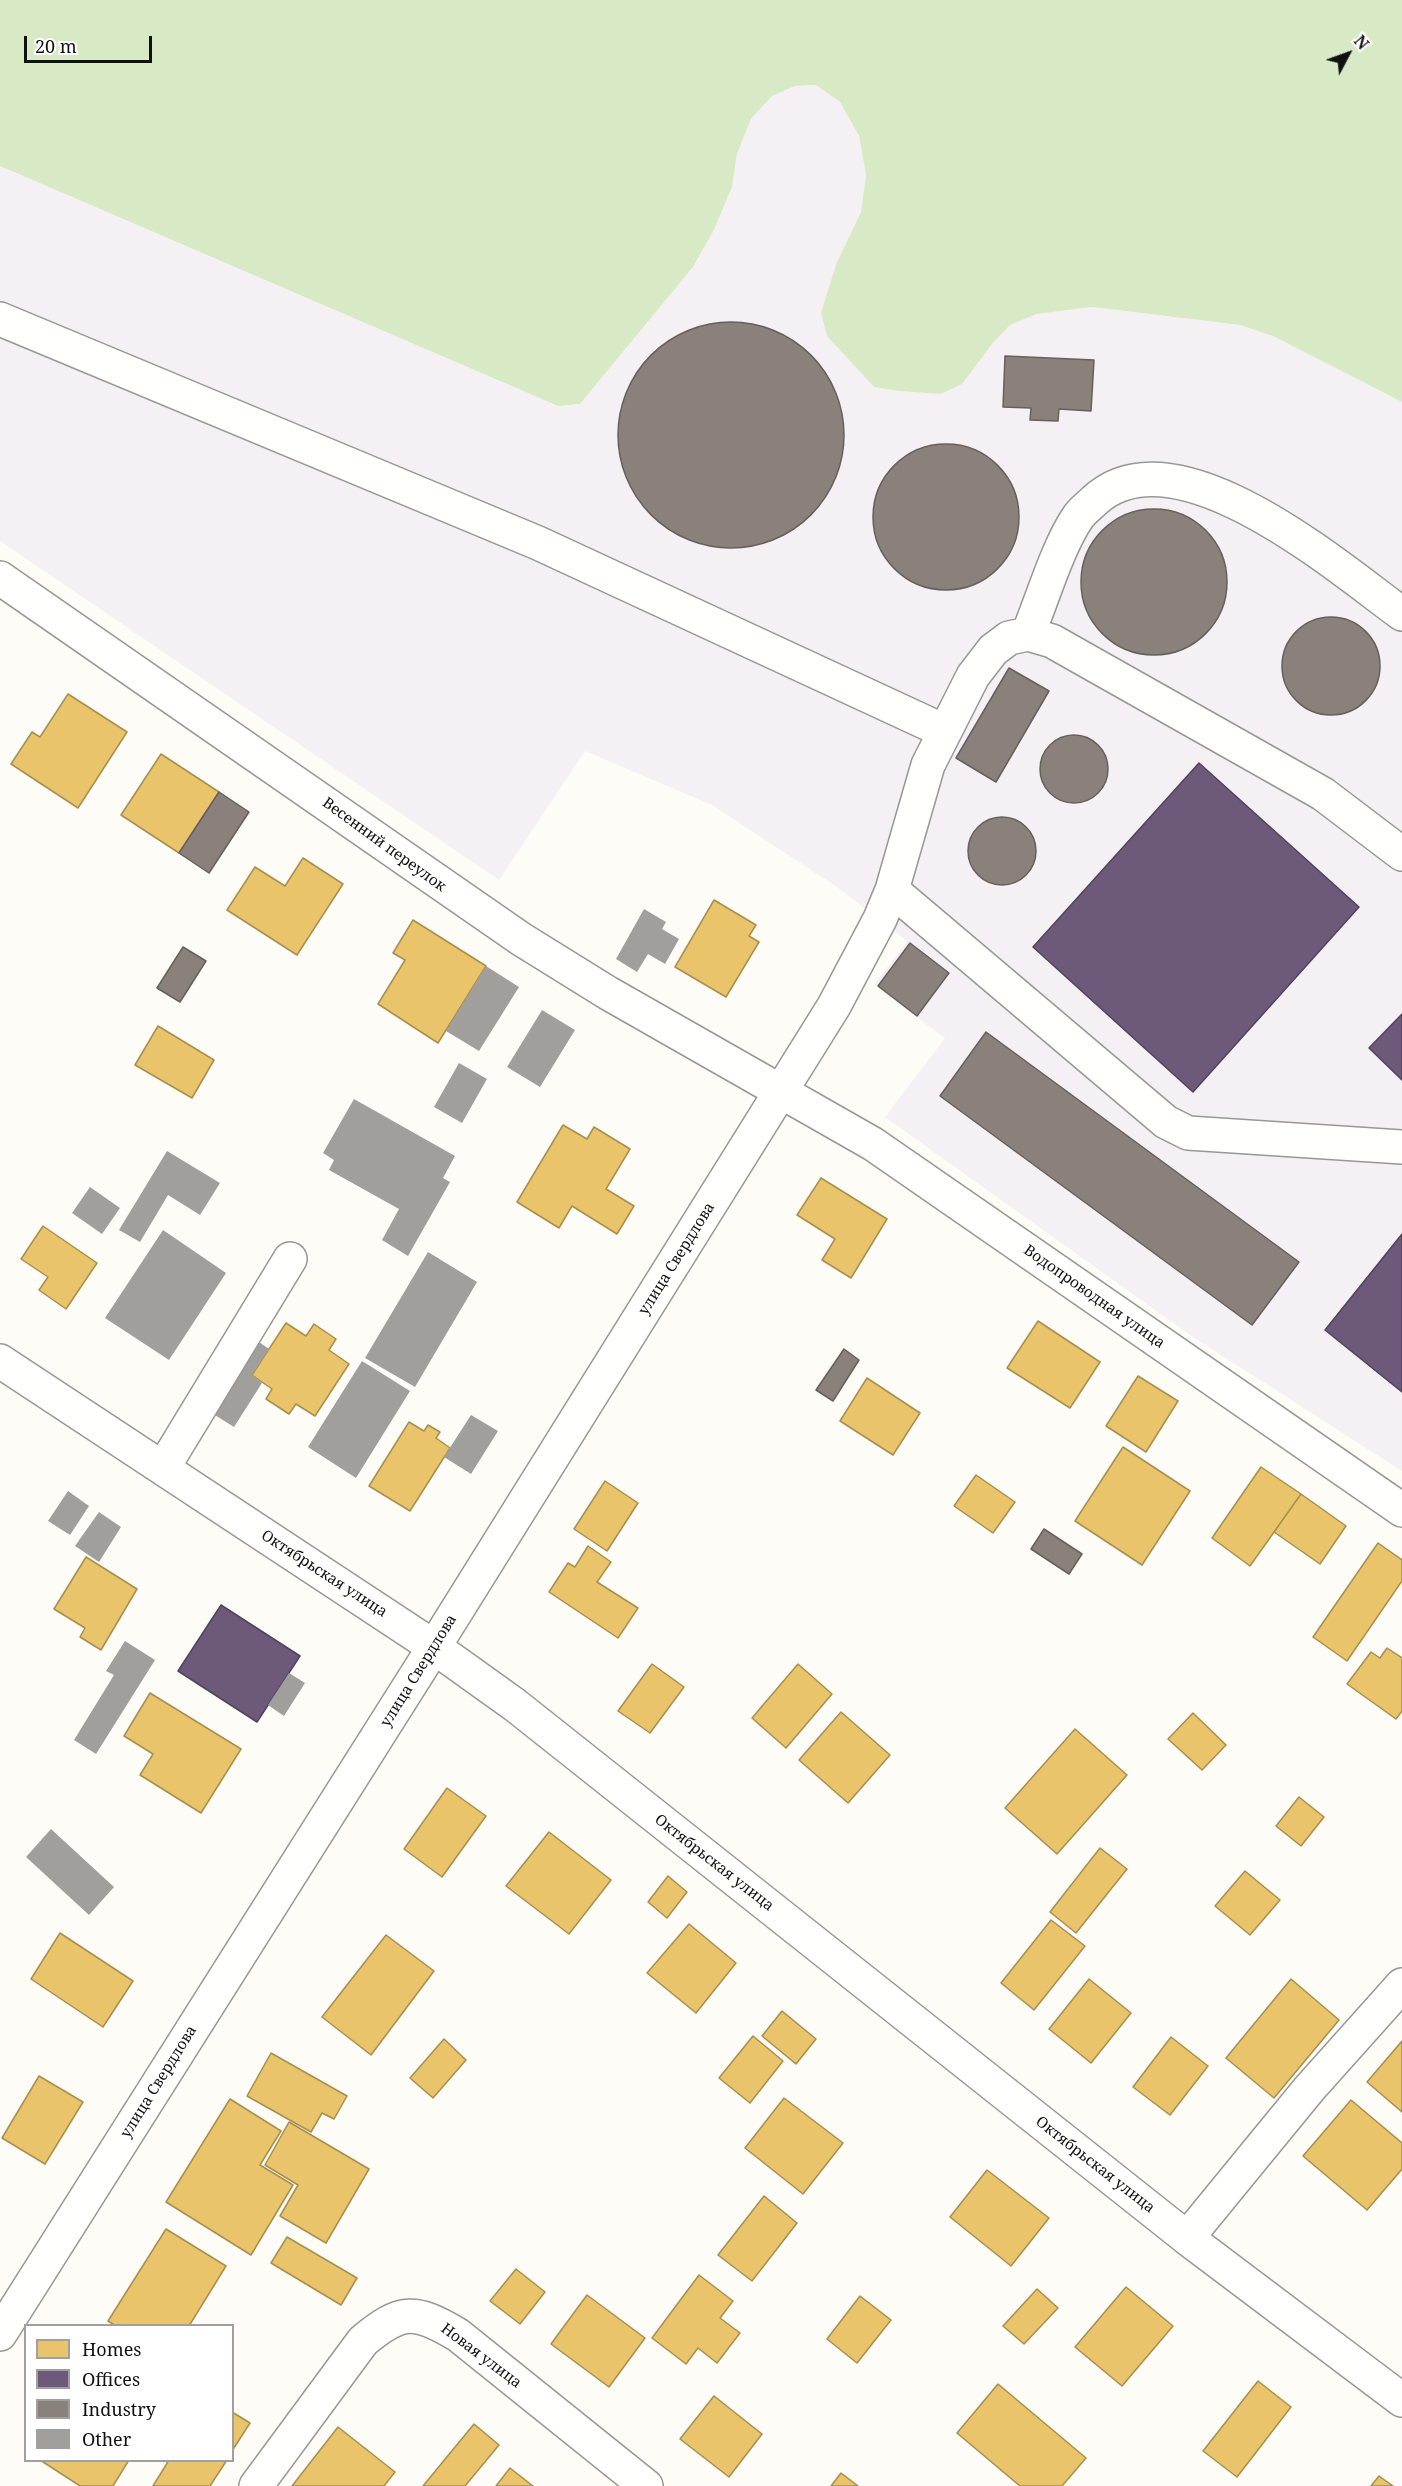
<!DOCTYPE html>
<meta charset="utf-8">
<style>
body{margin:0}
#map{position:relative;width:1402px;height:2486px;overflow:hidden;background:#fdfcf7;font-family:"Noto Serif",serif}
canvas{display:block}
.legend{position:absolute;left:24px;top:2324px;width:210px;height:138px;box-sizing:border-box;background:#fff;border:2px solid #a0a0a0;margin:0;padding:8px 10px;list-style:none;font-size:18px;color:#111}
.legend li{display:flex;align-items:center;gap:12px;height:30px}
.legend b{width:30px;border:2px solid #a0a0a0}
.north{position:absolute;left:1318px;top:24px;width:60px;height:60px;-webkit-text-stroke:4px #fff;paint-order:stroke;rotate:49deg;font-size:16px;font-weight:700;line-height:24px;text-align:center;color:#111}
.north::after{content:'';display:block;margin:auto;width:21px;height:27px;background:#111;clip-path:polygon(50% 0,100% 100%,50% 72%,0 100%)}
.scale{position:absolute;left:24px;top:36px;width:128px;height:27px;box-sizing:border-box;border:3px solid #111;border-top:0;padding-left:8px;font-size:18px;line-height:21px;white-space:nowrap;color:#111;-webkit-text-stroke:4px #fff;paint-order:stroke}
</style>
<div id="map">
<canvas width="1402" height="2486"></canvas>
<ul class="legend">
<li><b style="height:16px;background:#e9c46a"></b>Homes</li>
<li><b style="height:16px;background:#6d597a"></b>Offices</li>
<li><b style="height:16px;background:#8a817c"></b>Industry</li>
<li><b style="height:16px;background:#a19f9c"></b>Other</li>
</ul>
<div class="north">N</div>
<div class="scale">20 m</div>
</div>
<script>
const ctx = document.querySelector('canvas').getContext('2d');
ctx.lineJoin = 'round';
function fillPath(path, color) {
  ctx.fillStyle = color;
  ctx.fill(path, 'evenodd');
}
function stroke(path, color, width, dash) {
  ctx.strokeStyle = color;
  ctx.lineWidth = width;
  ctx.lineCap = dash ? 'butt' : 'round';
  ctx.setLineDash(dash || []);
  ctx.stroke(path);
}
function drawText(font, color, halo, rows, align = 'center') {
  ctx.font = font + ' "Noto Serif",serif';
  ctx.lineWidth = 6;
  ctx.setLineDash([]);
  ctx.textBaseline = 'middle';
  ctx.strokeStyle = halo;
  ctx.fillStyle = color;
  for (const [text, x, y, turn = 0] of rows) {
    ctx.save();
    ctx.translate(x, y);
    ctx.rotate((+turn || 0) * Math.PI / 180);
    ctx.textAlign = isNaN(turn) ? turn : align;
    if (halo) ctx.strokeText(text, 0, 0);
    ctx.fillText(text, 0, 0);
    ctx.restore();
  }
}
fillPath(new Path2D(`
 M816,85L840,102L859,137L866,175L861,212L837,262L828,336L874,387L898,391L941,394L1010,325L1037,314L1092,307L1240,325L1275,337L1402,402V1471L1193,1337L885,1117L945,1038L874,985L907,941L837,887L712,805L585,751L499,880L0,541V166L558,406L580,404L693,267L714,230L732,187L737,154L751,119L772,96L795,86Z`), '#f5f0f3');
fillPath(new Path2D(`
 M0,0H1402V402L1275,337L1240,325L1092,307L1037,314L1010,325L992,344L962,384L941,394L898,391L874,387L827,336L821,313L837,262L861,212L866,175L859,136L840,102L816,85L795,86L772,96L751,119L737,154L732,187L714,230L693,267L580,404L558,406L0,166Z`), '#d8eac5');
const homes = new Path2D(`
 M68,694L127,732L78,808L11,764L32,732L40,737Z
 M161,754L219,792L179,853L121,815Z
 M303,858L343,884L297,955L227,910L255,867L285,886Z
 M714,900L756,925L749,936L759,942L726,997L675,967Z
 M413,920L486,966L438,1043L378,1004L405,960L393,953Z
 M158,1026L214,1060L192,1098L135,1065Z
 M563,1125L587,1139L594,1127L630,1149L606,1189L634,1206L617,1234L572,1206L559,1228L517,1202Z
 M821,1178L887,1219L851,1278L822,1260L835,1239L797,1215Z
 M43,1226L97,1263L66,1309L39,1290L48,1277L21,1259Z
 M1038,1321L1100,1362L1070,1408L1007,1368Z
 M286,1323L306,1336L314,1324L336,1339L329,1350L349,1364L315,1416L296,1404L289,1414L266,1399L272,1389L252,1375Z
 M1138,1376L1178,1401L1146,1452L1106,1426Z
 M867,1378L920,1413L893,1455L840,1421Z
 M409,1422L424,1431L428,1425L440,1432L436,1438L450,1448L410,1511L369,1486Z
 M1123,1447L1190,1491L1142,1565L1075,1521Z
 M1261,1467L1301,1494L1250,1566L1212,1538Z
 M976,1475L1015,1502L993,1533L954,1506Z
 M605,1481L638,1503L607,1551L574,1529Z
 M1301,1494L1346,1526L1320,1564L1274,1532Z
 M1378,1543L1402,1560V1581L1347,1661L1313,1637Z
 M588,1546L611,1562L597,1582L638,1608L618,1638L549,1592L568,1563L575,1567Z
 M86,1557L137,1589L101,1650L80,1637L85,1628L54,1609Z
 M1387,1648L1402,1658V1711L1396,1719L1347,1684L1371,1652L1380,1658Z
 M652,1664L684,1687L650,1733L618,1711Z
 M798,1664L832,1694L786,1748L752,1718Z
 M150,1693L241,1749L201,1813L140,1775L153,1754L124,1736Z
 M841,1712L890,1755L848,1803L799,1760Z
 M1193,1713L1226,1745L1202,1770L1168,1739Z
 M1075,1729L1127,1775L1057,1854L1005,1808Z
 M447,1788L486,1816L442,1877L404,1849Z
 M1299,1797L1324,1817L1301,1846L1276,1826Z
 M549,1832L611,1880L569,1934L506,1886Z
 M1100,1848L1127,1869L1076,1933L1050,1912Z
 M1245,1871L1280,1900L1250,1935L1215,1906Z
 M668,1876L687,1892L667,1918L648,1902Z
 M1051,1920L1085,1946L1034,2010L1001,1983Z
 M689,1924L736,1963L696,2013L647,1973Z
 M60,1933L133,1981L103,2027L31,1979Z
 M386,1935L434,1971L371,2055L322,2017Z
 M1089,1979L1131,2013L1091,2063L1049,2029Z
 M1291,1979L1339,2020L1274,2098L1226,2058Z
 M782,2011L816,2039L796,2064L762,2036Z
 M753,2036L783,2061L750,2103L719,2078Z
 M1171,2037L1208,2066L1170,2115L1133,2087Z
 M444,2039L466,2060L433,2098L410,2078Z
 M1402,2041V2112L1367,2082Z
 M271,2053L347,2096L334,2119L322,2113L311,2132L247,2096Z
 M39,2076L83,2102L45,2164L2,2138Z
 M784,2098L843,2143L803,2194L745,2148Z
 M230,2099L281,2131L260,2165L293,2185L251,2255L166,2202Z
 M1351,2100L1402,2143V2169L1367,2210L1303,2156Z
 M289,2122L369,2169L326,2243L280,2216L298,2185L265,2165Z
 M987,2170L1049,2218L1011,2266L950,2217Z
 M764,2196L797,2223L752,2281L718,2255Z
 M166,2229L226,2266L189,2326H116L108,2321Z
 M287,2237L357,2278L341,2305L271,2263Z
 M516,2269L545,2292L520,2324L490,2301Z
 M699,2275L733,2301L720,2318L740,2333L717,2363L698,2348L686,2364L652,2338Z
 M1126,2287L1173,2326L1122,2386L1075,2347Z
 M1037,2289L1058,2308L1024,2344L1003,2326Z
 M587,2295L645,2338L609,2387L551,2344Z
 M860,2296L891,2320L857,2363L827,2339Z
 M1258,2381L1291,2407L1237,2477L1203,2451Z
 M998,2384L1086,2458L1062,2486H1020L957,2433Z
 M714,2396L762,2434L729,2477L680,2439Z
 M232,2412L250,2423L232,2451Z
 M474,2424L499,2445L465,2486H423Z
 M338,2427L395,2472L384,2486H292Z
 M40,2460H129L113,2486H80Z
 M169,2460H227L210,2486H153Z
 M510,2468L533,2486H496Z
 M841,2473L858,2486H831Z
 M1379,2476L1393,2486H1371Z`);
fillPath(homes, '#e9c46a');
stroke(homes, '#a88e4f', 1.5);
const offices = new Path2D(`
 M1199,763L1359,907L1193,1092L1033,947Z
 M1402,1014V1080L1369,1048Z
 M1402,1234V1392L1325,1330Z
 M221,1605L300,1656L257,1722L178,1671Z`);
fillPath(offices, '#6d597a');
stroke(offices, '#51435a', 1.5);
const industry = new Path2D(`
 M618 435a113 113 0 1 1 226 0a113 113 0 1 1-226 0Z
 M1005,356L1094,360L1091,411L1059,409L1058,421L1030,420L1031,408L1003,407Z
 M873 517a73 73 0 1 1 146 0a73 73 0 1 1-146 0Z
 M1081 582a73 73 0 1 1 146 0a73 73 0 1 1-146 0Z
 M1282 666a49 49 0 1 1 98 0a49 49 0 1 1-98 0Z
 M1009,668L1049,691L996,782L956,758Z
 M1040 769a34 34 0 1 1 68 0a34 34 0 1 1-68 0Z
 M219,792L249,812L209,873L179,853Z
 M968 851a34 34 0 1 1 68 0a34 34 0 1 1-68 0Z
 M910,943L949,973L917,1016L878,986Z
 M183,947L206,961L180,1002L157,988Z
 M986,1032L1299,1262L1252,1325L940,1096Z
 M844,1349L859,1360L833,1401L816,1390Z
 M1044,1529L1082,1554L1069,1574L1031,1549Z`);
fillPath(industry, '#8a817c');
stroke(industry, '#665f5c', 1.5);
fillPath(new Path2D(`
 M644,909L666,922L662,929L679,939L665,964L648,954L637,972L616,959Z
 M486,966L519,987L479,1051L446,1031Z
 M542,1010L575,1030L540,1087L507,1067Z
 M459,1063L487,1079L462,1123L434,1107Z
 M354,1099L455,1156L443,1178L450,1182L408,1256L382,1240L399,1209L329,1170L334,1160L323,1153Z
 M167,1151L220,1183L200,1215L168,1195L140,1242L119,1230Z
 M90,1187L120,1208L102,1234L72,1213Z
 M163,1230L226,1273L169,1360L105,1318Z
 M428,1252L477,1282L415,1387L365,1358Z
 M256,1340L269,1349L252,1375L262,1383L234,1427L210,1412Z
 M362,1361L410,1391L356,1478L308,1447Z
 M471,1415L498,1431L471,1474L444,1457Z
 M68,1491L89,1506L70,1535L48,1521Z
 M99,1512L121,1527L99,1562L75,1546Z
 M125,1641L155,1660L96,1754L74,1740L114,1675L106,1671Z
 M289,1673L305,1683L284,1716L268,1705Z
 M51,1829L114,1887L89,1915L26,1857Z`), '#a19f9c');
const minor = new Path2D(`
 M0,319L538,543L944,731
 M0,578L521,939L608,993L873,1144L1402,1510
 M1028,634C1042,600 1058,546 1078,517C1082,511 1089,506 1094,501C1174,426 1336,566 1402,614
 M892,890L1166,1122L1188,1133L1402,1147
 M0,1361L434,1647L515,1705L1187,2238L1402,2400
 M163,1468L290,1259
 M1187,2238L1309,2089L1402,1985
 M0,2334L434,1647L834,1006L880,919L892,890L928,765L973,676L993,650L1009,638L1028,634L1052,641L1323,794L1402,854
 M256,2486L363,2341C401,2309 415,2309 458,2335L646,2486`);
stroke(minor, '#979795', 36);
stroke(minor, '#fffffe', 33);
drawText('15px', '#111', '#fff', [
 ["Весенний переулок",384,845,36],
 ["улица Свердлова",677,1259,-58],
 ["Водопроводная улица",1094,1297,35],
 ["Октябрьская улица",324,1574,33],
 ["улица Свердлова",419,1671,-58],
 ["Октябрьская улица",714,1863,38],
 ["улица Свердлова",159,2082,-58],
 ["Октябрьская улица",1095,2165,38],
 ["Новая улица",481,2356,37]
]);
</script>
